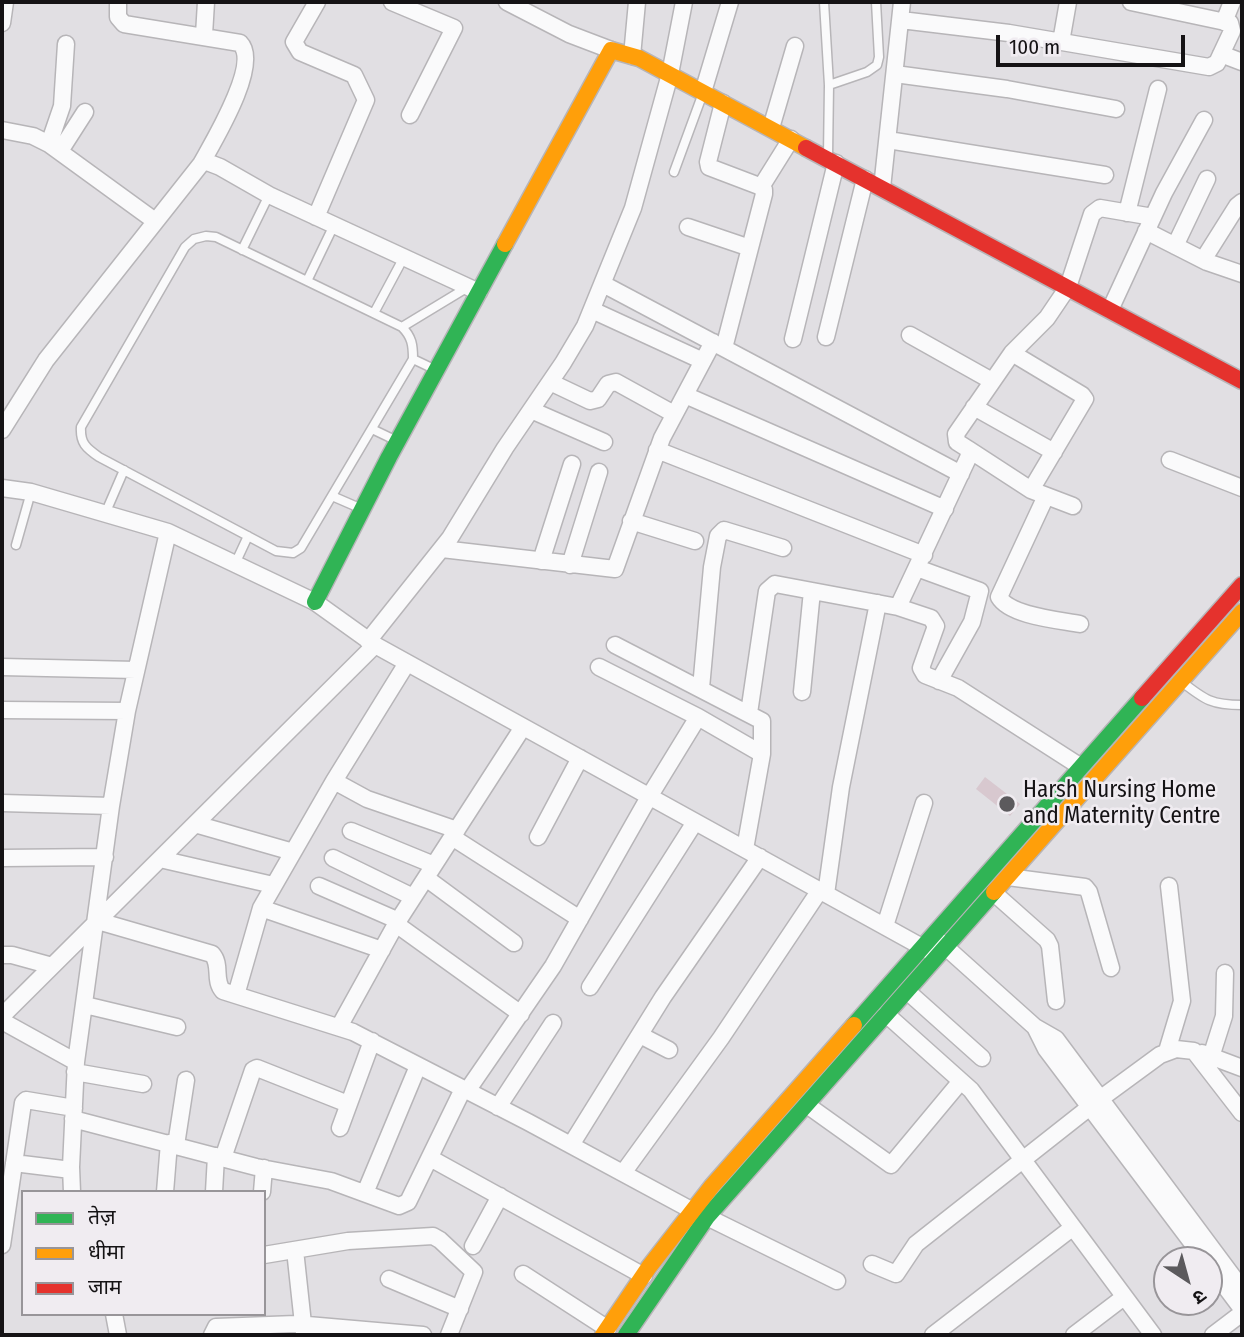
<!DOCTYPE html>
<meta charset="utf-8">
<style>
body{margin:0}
#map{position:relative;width:1244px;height:1337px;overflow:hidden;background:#e1dfe3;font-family:"Fira Sans Condensed","Noto Sans Devanagari",sans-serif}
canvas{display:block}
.frame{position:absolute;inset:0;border:4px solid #151315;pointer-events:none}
.legend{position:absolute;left:21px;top:1190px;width:245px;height:126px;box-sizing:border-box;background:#f0ecf1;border:2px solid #989599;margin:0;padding:9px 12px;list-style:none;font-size:21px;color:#151315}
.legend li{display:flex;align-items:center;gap:14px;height:35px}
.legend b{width:35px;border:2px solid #989599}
.north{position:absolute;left:1153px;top:1246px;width:70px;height:70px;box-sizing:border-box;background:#f0ecf1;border:2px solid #989599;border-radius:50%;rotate:144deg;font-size:19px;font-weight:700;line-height:28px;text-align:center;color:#151315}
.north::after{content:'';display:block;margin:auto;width:24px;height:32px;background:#5c5a5d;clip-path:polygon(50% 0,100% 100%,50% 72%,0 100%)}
.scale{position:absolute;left:996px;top:35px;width:189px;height:32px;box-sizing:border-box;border:4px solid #151315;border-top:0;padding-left:9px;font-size:21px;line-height:24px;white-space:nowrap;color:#151315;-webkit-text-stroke:5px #f0ecf1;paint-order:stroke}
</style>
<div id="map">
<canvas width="1244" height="1337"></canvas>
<div class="frame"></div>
<ul class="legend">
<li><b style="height:9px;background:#30b455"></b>तेज़</li>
<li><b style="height:9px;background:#ff9f0a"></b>धीमा</li>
<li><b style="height:9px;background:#e5322d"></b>जाम</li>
</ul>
<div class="north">उ</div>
<div class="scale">100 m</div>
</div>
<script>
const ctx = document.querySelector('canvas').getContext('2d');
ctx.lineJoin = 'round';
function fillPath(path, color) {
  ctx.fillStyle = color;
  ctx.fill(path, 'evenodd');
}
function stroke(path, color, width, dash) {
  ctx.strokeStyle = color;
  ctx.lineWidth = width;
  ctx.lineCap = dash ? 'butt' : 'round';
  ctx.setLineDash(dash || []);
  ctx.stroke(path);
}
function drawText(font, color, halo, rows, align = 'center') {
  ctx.font = font + ' "Fira Sans Condensed",sans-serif';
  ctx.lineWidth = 5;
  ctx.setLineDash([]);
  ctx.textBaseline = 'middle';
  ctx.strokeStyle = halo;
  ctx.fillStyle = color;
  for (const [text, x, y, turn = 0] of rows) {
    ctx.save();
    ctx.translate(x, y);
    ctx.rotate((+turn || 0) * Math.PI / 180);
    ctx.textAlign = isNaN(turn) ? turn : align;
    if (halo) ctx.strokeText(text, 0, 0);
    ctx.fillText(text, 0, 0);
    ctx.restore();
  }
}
fillPath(new Path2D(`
 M985,777L1020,804L1010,816L976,789Z`), '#d8c8cf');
const lane = new Path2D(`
 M824,2L829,85L828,156
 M829,85L867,72L877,65L879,57L876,2
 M674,172L703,93
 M206,236L216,237L402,327C412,337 413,345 413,359L301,548L293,553L276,551L99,457C86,448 80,443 81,427L185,247L194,239Z
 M242,250L269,195
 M307,281L334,225
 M374,313L404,257
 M402,327L468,287
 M413,359L436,370
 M372,429L397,441
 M332,496L362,509
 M105,514L124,470
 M16,545L31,492
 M235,564L248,536
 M1182,682C1205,700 1212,705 1242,705`);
const street = new Path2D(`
 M118,2V17L124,24L240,43C261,64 213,142 201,164
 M392,2L454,28L410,115
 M507,2L569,34L611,50
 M901,20L1009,33L1209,67L1217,63L1232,31L1230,23L1131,2
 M1224,22L1232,2
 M2,23L5,2
 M204,35L206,2
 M1061,42L1068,2
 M1221,54L1242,62
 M632,56L637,2
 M895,74L1007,89L1116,109
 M703,92L730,2
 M723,103L708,162L709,167L759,186L764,190V194L724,348
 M771,128L795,46
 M2,130L33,136L49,144L155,221
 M888,140L1105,175
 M49,144L62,106L66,44
 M60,151L85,112
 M761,187L791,139
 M882,188L902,2
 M1127,213L1158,89
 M316,217L366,100L354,75L300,52L294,42L317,2
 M688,227L750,248
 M1146,231L1207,262L1242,274
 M1175,246L1207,179
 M1203,260L1237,206L1242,202
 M603,284L961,474
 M592,310L703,361
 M1110,310L1164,193L1204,120
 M910,335L992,381
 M826,337L865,179
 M793,339L836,163
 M1012,353L1082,395L1085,399L1031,490
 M550,382L590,401L598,399L608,384L616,382L674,414
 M685,395L945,509
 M974,407L1054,452
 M531,410L604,442
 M2,430L46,360L201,164L207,162L220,167L269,195L479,292
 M968,449L1031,490L1073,506
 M657,450L924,555
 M1170,460L1242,488
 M2,488L31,492L168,532L315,602L375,645L931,952
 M1046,496L999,597C1010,616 1059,620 1080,624
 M631,521L695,541
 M442,549L615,569L662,438L713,342
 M541,561L572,464
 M570,565L599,472
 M917,568L980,591L972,622L939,681
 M898,607L969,456L968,449L957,442L956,434L1012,353L1047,318L1068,287L1092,214L1100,208L1153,217
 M368,641L450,538L505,448L563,363L585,326L633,208L670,74L684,2
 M615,645L762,721V754L745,849
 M2,667L136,670
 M599,667L698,717L762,754
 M701,688L712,567L718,536L724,530L783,548
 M802,692L812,591
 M2,710L127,711
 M749,713L767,591L775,584L898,607L931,618L936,626L921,668L925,675L958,688L1081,767
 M334,781L367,799L457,830
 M2,803L111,806
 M195,824L293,852
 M351,831L434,865
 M452,837L580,919
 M538,837L580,758
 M2,858L105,857
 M333,858L413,897
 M160,859L273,885
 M1008,877L1085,887L1089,892L1111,968
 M426,878L514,943
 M319,886L399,921
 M994,893L1047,940L1050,946L1056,1001
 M826,894L841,787L878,603
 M261,908L382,950
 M98,921L212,954C222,965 213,980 223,991L353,1032L528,1122L693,1211
 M396,924L521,1014
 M885,926L924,803
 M939,941L1035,1027L1056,1039L1242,1289
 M2,955H12L52,966
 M590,987L695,822
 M907,991L982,1058
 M236,995L261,908L334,781L407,663
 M85,1005L177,1027
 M886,1014L971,1090L1153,1335
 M2,1016L375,645
 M2,1021L76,1062
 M339,1027L396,924L523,727
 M1035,1027L1046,1049L1205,1260
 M640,1035L669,1050
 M1167,1051L1182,1001L1169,886
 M1202,1053L1242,1068
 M1211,1057L1224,1016L1225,973
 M75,1072L143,1084
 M467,1091L553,966L649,797L698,717
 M807,1105L891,1165L961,1081
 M498,1107L553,1023
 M73,1119L256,1167L331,1181L399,1206L408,1202L463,1089
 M340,1128L372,1041
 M176,1145L186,1080
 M571,1145L663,997L760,857
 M223,1158L253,1070L257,1068L348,1104
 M430,1158L644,1276
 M14,1163L71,1170
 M623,1173L721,1038L820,890
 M72,1192L71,1167L76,1062L111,806L127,711L168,532
 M165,1192L169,1143
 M214,1192L216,1156
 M262,1192L264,1168
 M365,1193L418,1066
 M707,1217L837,1281
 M2,1245L23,1103L26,1100L74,1108
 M473,1246L500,1196
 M295,1250L304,1333
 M264,1255L348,1241L433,1236L440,1240L474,1272L449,1335
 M872,1264L896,1274L916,1244L1100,1099L1160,1055L1176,1049L1194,1051L1242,1113
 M1209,1265L1242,1309
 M523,1274L608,1329
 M389,1279L460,1309
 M114,1314L118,1335
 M212,1335L216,1327L296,1324L423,1335
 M933,1335L1072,1228
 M1074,1335L1124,1297
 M1213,1335L1242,1313`);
const fast = new Path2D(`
 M315,602L389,457L505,244
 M854,1025L1142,698
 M626,1335L707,1217L994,892`);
const slow = new Path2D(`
 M505,244L611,50L639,58L806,148
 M994,892L1242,612
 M603,1335L649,1267L712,1186L854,1025`);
const jam = new Path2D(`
 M806,148L1242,381
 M1142,698L1242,585`);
stroke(lane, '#b7b5b8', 11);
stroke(street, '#b7b5b8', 19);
stroke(fast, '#b7b5b8', 19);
stroke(slow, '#b7b5b8', 19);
stroke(jam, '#b7b5b8', 19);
stroke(lane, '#fafafb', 8);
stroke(street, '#fafafb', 16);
stroke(fast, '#30b455', 16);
stroke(slow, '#ff9f0a', 16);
stroke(jam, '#e5322d', 16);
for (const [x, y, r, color] of [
 [1007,804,9,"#5c5a5d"]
]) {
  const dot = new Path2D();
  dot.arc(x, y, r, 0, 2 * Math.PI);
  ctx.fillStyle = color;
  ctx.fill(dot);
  stroke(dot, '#f0ecf1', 2.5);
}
drawText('23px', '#151315', '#f0ecf1', [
 ["Harsh Nursing Home",1023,791],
 ["and Maternity Centre",1023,817]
], 'left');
</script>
